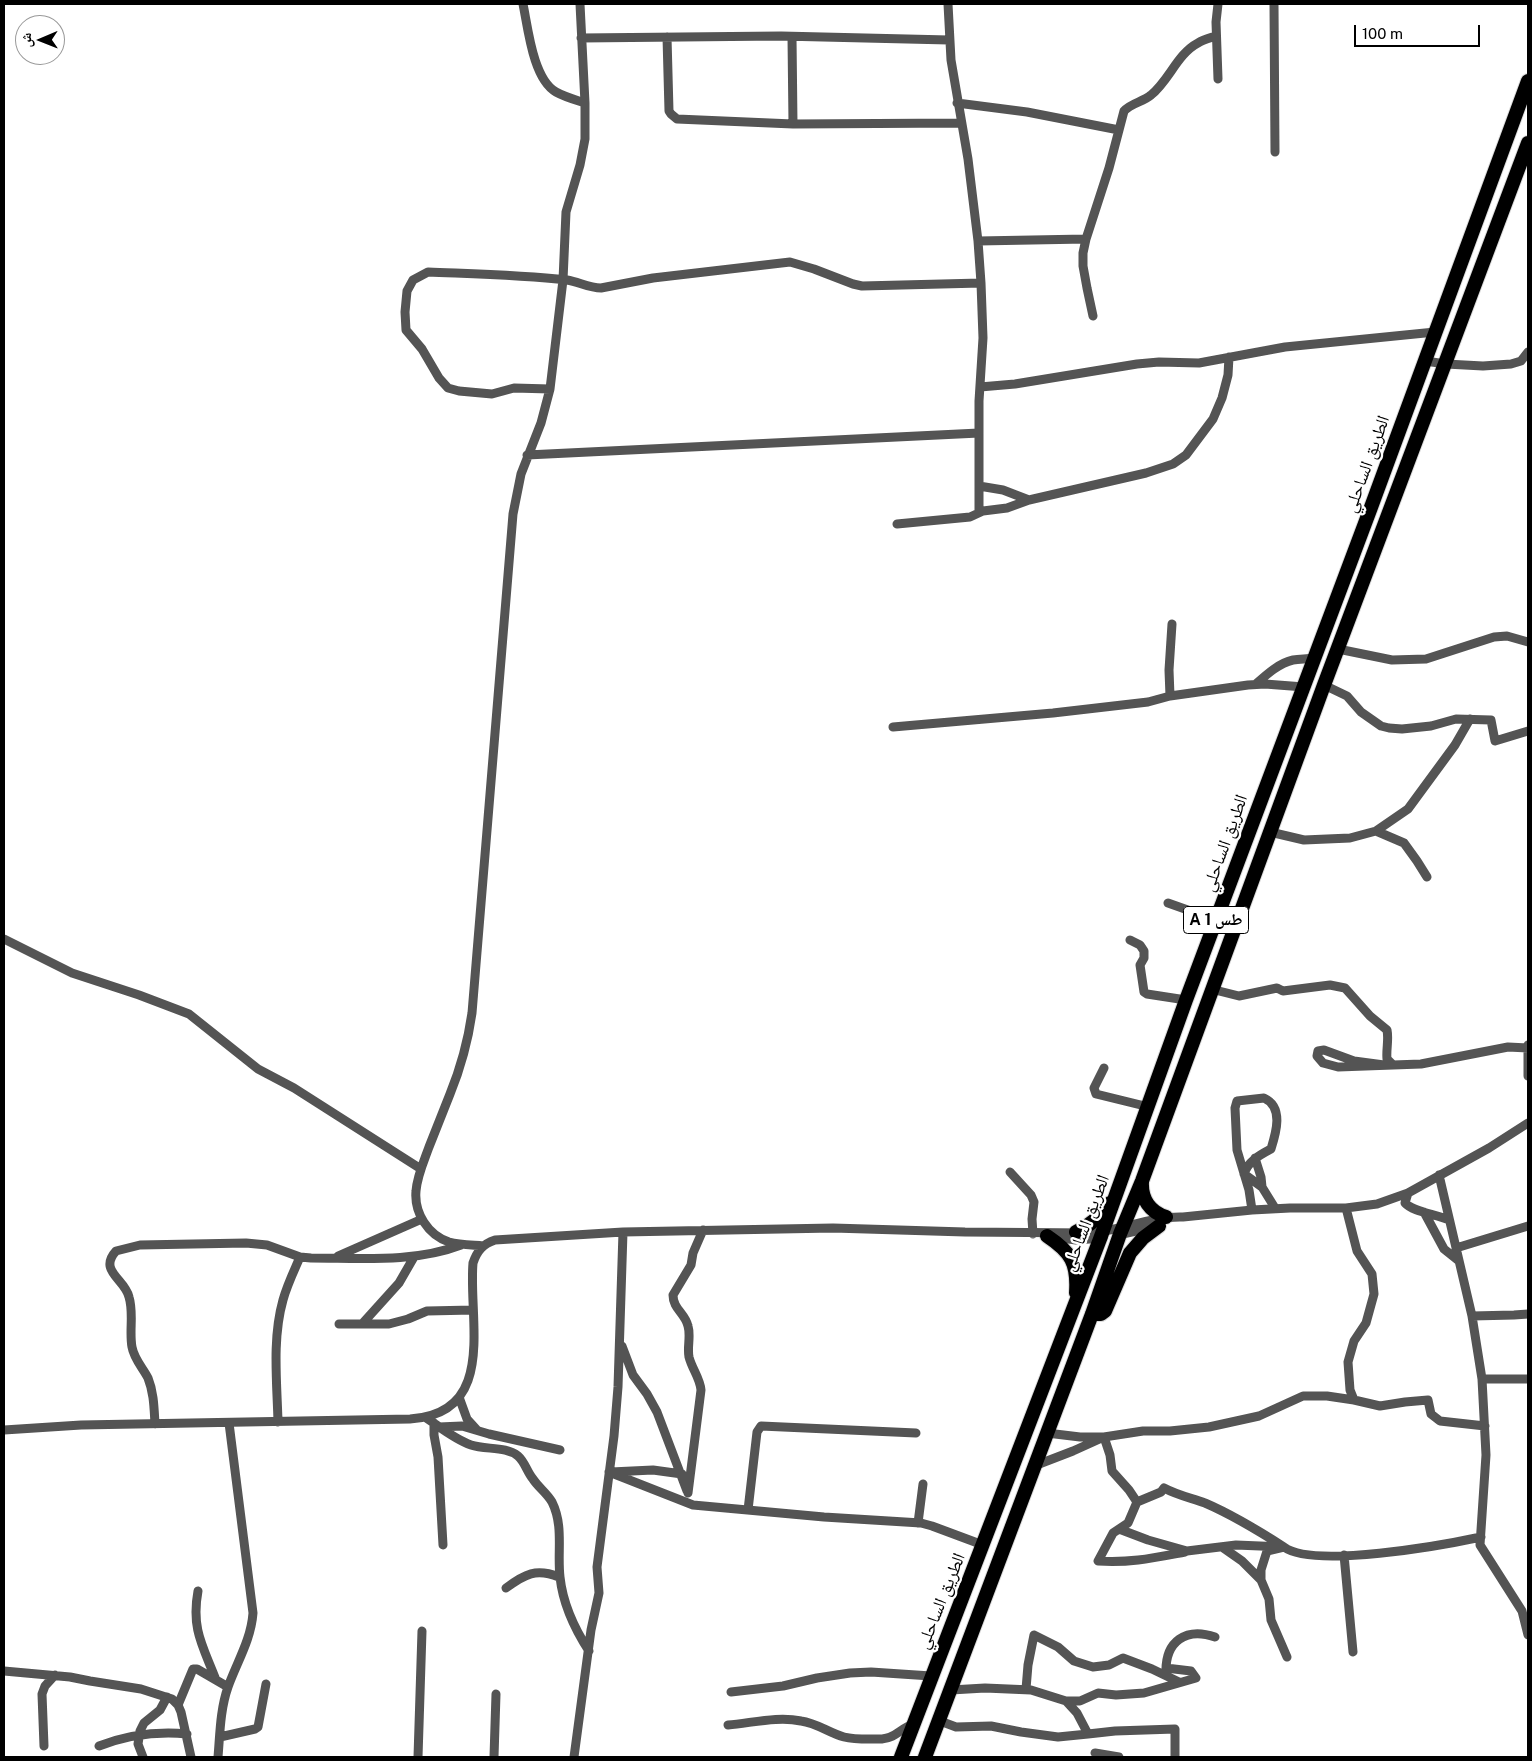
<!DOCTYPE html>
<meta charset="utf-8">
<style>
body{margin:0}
#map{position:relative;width:1532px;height:1761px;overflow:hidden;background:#fff;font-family:"Public Sans","Noto Naskh Arabic",sans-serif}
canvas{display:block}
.frame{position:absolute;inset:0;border:5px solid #000;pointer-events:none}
.north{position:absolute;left:15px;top:15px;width:50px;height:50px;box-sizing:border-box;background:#fff;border:1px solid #999;border-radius:50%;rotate:269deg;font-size:14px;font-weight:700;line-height:20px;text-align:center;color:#000}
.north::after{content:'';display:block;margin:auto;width:18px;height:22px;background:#000;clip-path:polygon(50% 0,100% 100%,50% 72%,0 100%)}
.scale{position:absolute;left:1354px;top:25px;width:126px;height:22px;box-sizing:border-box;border:2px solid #000;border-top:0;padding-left:6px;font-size:15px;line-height:18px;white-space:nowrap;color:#000;-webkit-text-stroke:4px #fff;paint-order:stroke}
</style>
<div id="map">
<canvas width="1532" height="1761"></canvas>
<div class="frame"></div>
<div class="north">ش</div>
<div class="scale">100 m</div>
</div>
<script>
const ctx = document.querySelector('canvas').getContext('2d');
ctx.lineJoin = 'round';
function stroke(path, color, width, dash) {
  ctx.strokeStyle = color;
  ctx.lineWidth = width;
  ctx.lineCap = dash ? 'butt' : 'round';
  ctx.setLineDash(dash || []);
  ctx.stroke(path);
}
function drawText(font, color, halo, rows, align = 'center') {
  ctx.font = font + ' "Public Sans","Noto Naskh Arabic",sans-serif';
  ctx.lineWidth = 4.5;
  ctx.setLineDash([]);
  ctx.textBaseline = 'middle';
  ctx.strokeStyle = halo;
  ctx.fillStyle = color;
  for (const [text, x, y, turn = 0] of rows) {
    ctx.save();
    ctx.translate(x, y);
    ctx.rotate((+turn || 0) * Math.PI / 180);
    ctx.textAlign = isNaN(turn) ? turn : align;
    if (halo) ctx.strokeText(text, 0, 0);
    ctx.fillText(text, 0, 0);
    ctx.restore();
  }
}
const trunk = new Path2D(`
 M1142,1182C1141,1199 1150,1212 1166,1217
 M1076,1232C1092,1225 1099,1216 1110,1203
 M1047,1236C1071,1252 1078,1263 1076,1293
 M1092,1314H1101L1105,1311L1130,1253L1143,1238L1159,1226
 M901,1757L1100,1239L1186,1000L1370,510L1528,81
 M925,1757L1092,1314L1120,1234L1142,1181L1324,685L1528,143`);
stroke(trunk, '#dbdbdb', 16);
stroke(new Path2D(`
 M523,4C528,28 533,79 556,92C565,97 576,100 585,103
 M948,4L951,60L968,159L978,241L981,283L983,338L979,401V512
 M1218,4L1216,22L1218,79
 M1274,4L1275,152
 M667,37L669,111L671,114L677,119L793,124L961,123
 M792,37L793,124
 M581,38L781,36L949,40
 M957,103L1027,112L1119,130
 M978,241L1086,239
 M1093,316L1087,288L1083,266V253L1086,239L1109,168L1124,111C1131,103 1143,102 1151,95C1169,81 1177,54 1198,43C1204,39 1210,38 1216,36
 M1425,361L1446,364L1483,366L1511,364L1521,361L1528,352
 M980,387L1015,384L1137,364L1159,362L1199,363L1285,347L1435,332
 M550,389L514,388L492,394L459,391L448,388L439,378L422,349L406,330L405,312L407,291L413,280L428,272C475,274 521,275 567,280C579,282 589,288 601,288L653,278L790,262L814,269L853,284L862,286L981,283
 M527,455L979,433
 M979,486L1003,490L1029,500
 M897,524L970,517L983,511L1007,508L1029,500L1146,473L1173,464L1186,455L1213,419L1222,398L1228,375L1229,357
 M1338,649L1392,660L1426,659L1494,637L1507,636L1528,642
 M1256,684C1266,675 1279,663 1293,660C1300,659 1307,659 1314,658
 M1324,685L1347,696L1361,712L1381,726L1389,728L1402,729L1431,726L1456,719L1491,720L1495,741L1528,731
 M1170,696L1169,670L1172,624
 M893,727L1053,713L1148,702L1170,696L1248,685L1265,684L1304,687
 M1376,831L1408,809L1455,745L1470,719
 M1270,832L1304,840L1350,838L1376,831L1404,843L1417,861L1427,877
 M1168,903L1216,920
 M4,939L72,973L139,995L189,1014L258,1069L294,1088L421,1169
 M1130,940L1140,945L1144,951V958L1140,965L1144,992L1147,994L1186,1000
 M1211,989L1239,996L1277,988L1283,991L1330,985L1345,988L1370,1016L1387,1030C1389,1040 1386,1049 1387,1059L1393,1065L1421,1064L1508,1047L1528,1048
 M1528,1045V1076
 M1384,1065L1354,1061L1324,1050L1318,1051L1317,1056L1323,1063L1338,1067L1393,1065
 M1104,1068L1094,1088L1096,1094L1149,1107
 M1255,1158L1261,1177L1262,1187
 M1010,1172L1031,1195L1034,1202L1032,1219L1033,1234
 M1439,1175L1472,1316L1482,1379L1486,1455L1480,1545L1522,1611L1528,1635
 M1408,1193L1405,1203C1413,1212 1436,1214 1449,1220
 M1346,1208L1357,1251L1372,1274L1374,1294L1366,1323L1354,1341L1348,1362L1350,1390L1354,1400L1380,1406L1405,1402L1428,1400L1431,1414L1440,1421L1485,1426
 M1252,1210L1249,1190L1237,1150L1235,1108L1237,1101L1264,1098C1284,1107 1276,1133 1271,1149C1260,1155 1248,1161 1244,1174L1262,1187L1275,1208
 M1424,1212L1444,1249L1459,1261
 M1118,1235L1154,1227
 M1054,1237L1076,1240L1103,1238
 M483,1246C472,1245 460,1245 449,1242C428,1235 414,1213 416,1191C417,1176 424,1161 429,1147C436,1129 443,1112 450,1094C461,1067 468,1041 472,1013L513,514L521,474L541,423L550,389L563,280L566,212L580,165L585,139V103L580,4
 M1456,1248L1528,1226
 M338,1256L422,1219
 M1472,1316L1514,1315L1528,1314
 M339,1324H389L408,1319L427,1311L473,1310
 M362,1324L399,1283L414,1257
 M622,1346L633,1375L647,1394L657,1412L687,1491
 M1482,1379H1528
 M459,1397L467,1419L477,1430
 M425,1417C440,1427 454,1439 471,1445C486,1450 506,1446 518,1456C525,1462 527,1472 533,1479C538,1487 547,1493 552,1502C564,1526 557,1552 560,1577C563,1605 574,1628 589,1651
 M278,1422C277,1382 272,1339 283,1300C287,1285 294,1271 300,1257
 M434,1423V1435L438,1457L443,1545
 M155,1424C154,1408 154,1393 148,1378C143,1368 134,1359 132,1347C129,1331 134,1313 129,1297C125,1279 98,1271 116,1251L140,1245L246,1243L267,1245L300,1257L311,1258C360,1258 414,1263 461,1245
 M439,1427L462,1426L489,1434L560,1450
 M4,1430L81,1425L410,1419C498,1414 468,1320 473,1263C477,1251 483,1244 495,1240L623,1232L833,1228L965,1232L1089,1233C1121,1231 1150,1216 1183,1217L1252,1210L1290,1208H1346L1377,1204L1408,1193L1489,1148L1528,1123
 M1047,1433L1080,1437H1104L1143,1431H1170L1209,1427L1259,1416L1303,1396H1327L1354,1400
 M1034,1466L1073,1451L1104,1437L1110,1455L1112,1471L1129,1490L1137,1502L1161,1492L1164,1488C1177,1495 1191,1498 1205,1503C1233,1515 1259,1531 1284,1547L1236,1545L1187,1551L1148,1540L1119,1529
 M609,1472L693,1505L824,1517L921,1523L932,1526L983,1545
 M611,1472L653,1470L682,1474
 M688,1493L701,1390C700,1378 692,1369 689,1357C687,1347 691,1336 688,1326C685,1313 673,1309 673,1295L691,1265L693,1253L703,1230
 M1137,1502L1128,1523L1113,1533L1098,1561C1131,1563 1153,1558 1185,1552
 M748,1510L757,1432L761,1426L916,1433
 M918,1523L923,1484
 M1222,1547L1242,1561L1261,1580L1269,1599L1271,1620L1287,1657
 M1344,1555L1353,1652
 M1261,1580V1570L1267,1551L1284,1547C1313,1569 1444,1545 1481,1537
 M506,1588C525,1574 536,1568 559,1577
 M198,1591C191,1629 203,1646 216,1680
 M4,1671L70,1677L90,1681L141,1689L172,1699L178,1705L181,1712L191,1757
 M1166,1673C1165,1641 1186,1627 1215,1637
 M1026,1689L1028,1665L1034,1635L1058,1647L1074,1661L1093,1667L1109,1665L1123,1658L1152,1669L1179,1682
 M951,1690L985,1688L1031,1690L1066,1701H1080L1098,1693L1116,1695L1144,1693L1196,1678L1191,1671L1166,1668
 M731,1692L783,1686L817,1678L850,1673L871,1672L931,1676
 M1066,1701L1077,1713L1088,1734L1115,1731L1175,1729V1757
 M178,1705L193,1669H197L228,1687
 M940,1721L956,1727L991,1726L1021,1732L1058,1737L1088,1734
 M728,1725C752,1723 778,1716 801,1721C817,1723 829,1733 844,1737C856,1740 870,1739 882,1739C897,1738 901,1727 913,1725
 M220,1737L255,1729L258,1727L266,1684
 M44,1746L42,1694L45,1686L55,1675
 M99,1746C128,1735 156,1731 187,1734
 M1095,1753L1119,1757
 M143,1757L138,1744L140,1731L144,1723L160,1710L167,1697
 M218,1757C220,1734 220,1710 228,1687C237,1662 251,1640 253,1613L229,1423
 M418,1757L422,1631
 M494,1757L496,1694
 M574,1757L591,1630L599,1593L597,1567L614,1436L618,1387L623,1232`), '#545454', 9);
stroke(trunk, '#000', 14);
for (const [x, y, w] of [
 [1216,920,65]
]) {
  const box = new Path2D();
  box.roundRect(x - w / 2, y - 13.5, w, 27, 4);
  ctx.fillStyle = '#fff';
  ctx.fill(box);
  stroke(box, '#000', 1);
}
drawText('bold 16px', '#000', null, [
 ["A 1 طس",1216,920]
]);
drawText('18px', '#000', '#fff', [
 ["الطريق الساحلي",1367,464,-70],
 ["الطريق الساحلي",1225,843,-70],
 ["الطريق الساحلي",1086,1223,-69],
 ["الطريق الساحلي",941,1601,-68]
]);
</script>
